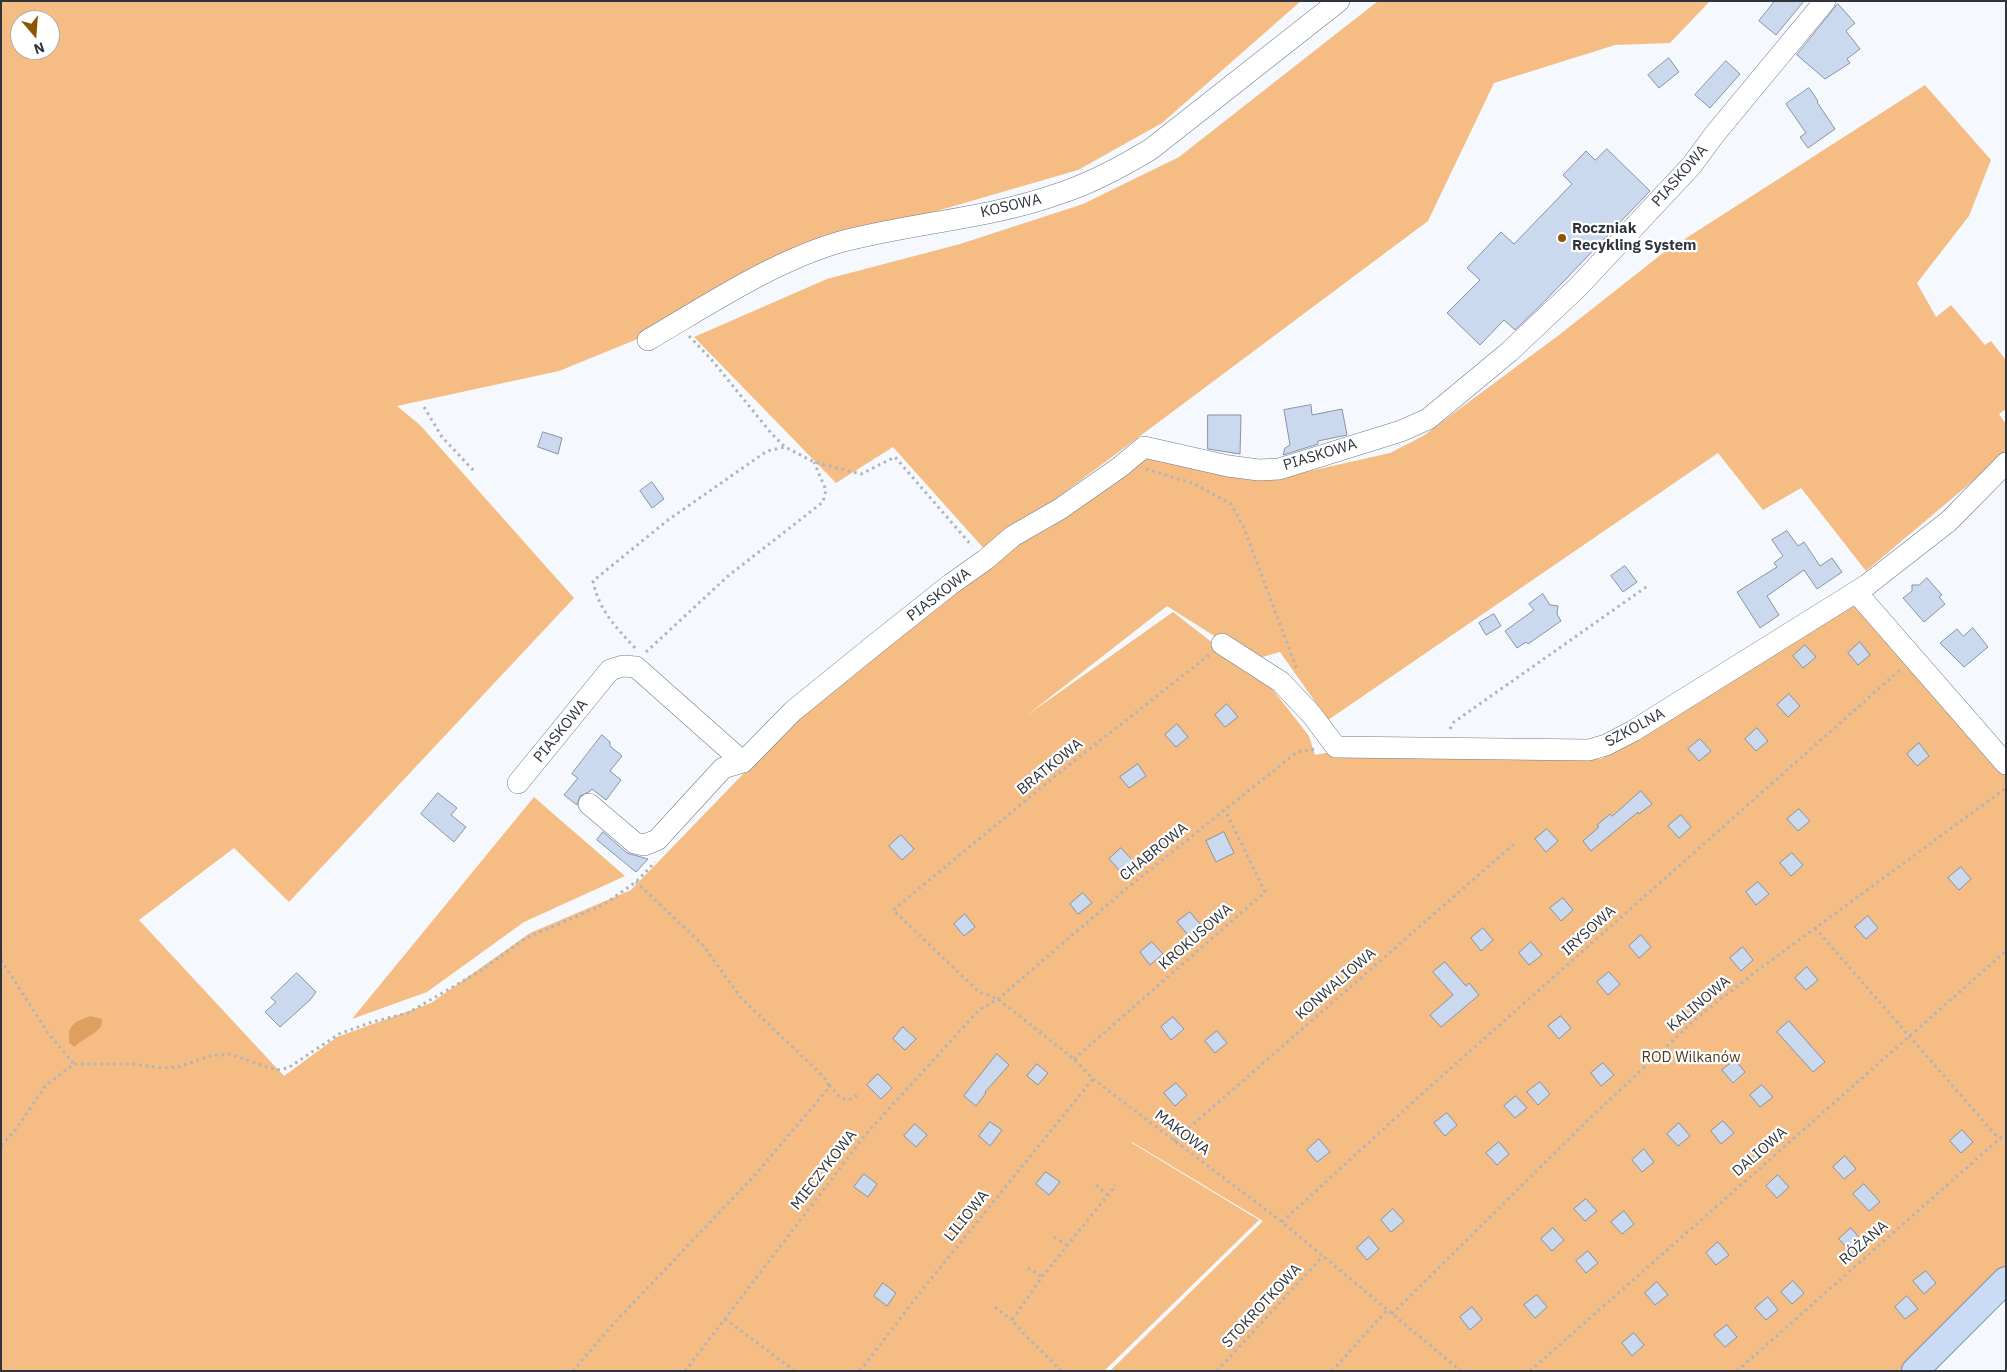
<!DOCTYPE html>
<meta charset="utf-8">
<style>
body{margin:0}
#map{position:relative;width:2007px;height:1372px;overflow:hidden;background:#f5f8fc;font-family:"IBM Plex Sans",sans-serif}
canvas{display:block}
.frame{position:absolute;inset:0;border:2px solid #2f343c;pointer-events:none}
.north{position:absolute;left:10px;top:10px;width:50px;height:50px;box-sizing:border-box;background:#fff;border:1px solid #acaeb1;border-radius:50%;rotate:162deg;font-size:14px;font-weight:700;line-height:20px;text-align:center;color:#2f343c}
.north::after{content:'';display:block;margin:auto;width:18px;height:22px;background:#8c5609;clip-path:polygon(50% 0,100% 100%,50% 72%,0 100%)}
</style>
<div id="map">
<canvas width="2007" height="1372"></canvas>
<div class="frame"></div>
<div class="north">N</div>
</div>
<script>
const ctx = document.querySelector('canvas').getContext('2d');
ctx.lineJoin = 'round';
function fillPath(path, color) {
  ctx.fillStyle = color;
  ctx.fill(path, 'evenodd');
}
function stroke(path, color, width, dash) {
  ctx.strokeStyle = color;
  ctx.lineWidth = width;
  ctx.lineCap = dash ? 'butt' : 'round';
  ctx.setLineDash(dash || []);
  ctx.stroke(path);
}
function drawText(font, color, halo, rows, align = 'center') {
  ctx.font = font + ' "IBM Plex Sans",sans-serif';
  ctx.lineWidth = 4.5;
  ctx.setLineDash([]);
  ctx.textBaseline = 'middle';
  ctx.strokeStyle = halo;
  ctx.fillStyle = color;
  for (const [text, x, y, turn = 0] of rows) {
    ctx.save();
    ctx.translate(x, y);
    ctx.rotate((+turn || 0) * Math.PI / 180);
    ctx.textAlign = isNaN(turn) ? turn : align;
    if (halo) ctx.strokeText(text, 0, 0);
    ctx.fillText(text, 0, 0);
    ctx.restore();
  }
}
fillPath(new Path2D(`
 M1,1H1301L1162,123L1078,170L785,255L645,336L559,371L397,406L420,425L574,598L289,902L234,848L139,920L284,1076L337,1037L431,1003L530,933L631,890L803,712L960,583L1152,453L1283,477L1390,453L1423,436L1559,335L1663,253L1925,85L1991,160L1969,216L1917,283L1936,317L1951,305L1985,345L1991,341L2006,360V409L1999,414L2006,424V453L1866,571L1801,488L1763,510L1718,453L1328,720L1280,652L1252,660L1167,606L1026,716L1173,612L1273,690L1309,736L1315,755L1331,752L1406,757L1601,759L1856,604L2006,756V1271L1901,1371H1110L1263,1221L1132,1142V1143L1259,1220L1104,1371H1ZM20,20H50V50H20Z
 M1378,1H1710L1670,43L1615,45L1494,83L1428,221L986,551L893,447L836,483L694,337L827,279L960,244L1083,204L1179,157Z
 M534,797L625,876L524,922L427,992L352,1019Z`), '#f5bd83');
fillPath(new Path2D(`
 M90,1016L102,1019C104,1033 82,1037 75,1047L69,1043V1031L72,1026L76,1022Z`), '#dda05f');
const building = new Path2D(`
 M1775,1H1804L1776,35L1759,21Z
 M1838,4L1855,23L1846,31L1860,49L1847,59L1850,63L1825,79L1797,55Z
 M1669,58L1679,72L1659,88L1648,75Z
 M1726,61L1740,74L1710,108L1695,95Z
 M1809,88L1818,101L1817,102L1835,129L1808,148L1800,137L1806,133L1786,104Z
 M1607,149L1650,191L1542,304L1515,330L1504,320L1480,345L1447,313L1480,280L1467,268L1501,232L1514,244L1572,184L1563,175L1586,151L1595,160Z
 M1311,405L1312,415L1342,409L1347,435L1318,441V444L1283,455L1285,448L1290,445L1284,410Z
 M1208,415H1241L1240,454L1208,449Z
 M543,432L562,438L558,454L538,447Z
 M652,482L664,499L652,508L640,491Z
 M1787,531L1798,546L1804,542L1820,566L1832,558L1842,572L1817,589L1804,570L1767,596L1779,615L1760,628L1737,592L1777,567L1774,563L1783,556L1772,540Z
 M1625,566L1637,582L1623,592L1611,576Z
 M1927,578L1942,595L1939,597L1945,604L1924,622L1903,598L1912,591V585H1919Z
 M1543,594L1550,605L1558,606L1557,614L1561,621L1528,644L1526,642L1517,648L1505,631L1534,610L1529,604Z
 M1494,614L1501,626L1486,635L1479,623Z
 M1973,628L1988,647L1964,667L1940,643L1957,629L1963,636Z
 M1860,642L1870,655L1858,665L1848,653Z
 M1805,645L1816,657L1803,668L1793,656Z
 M1789,694L1800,706L1788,717L1777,705Z
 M1227,704L1238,717L1225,727L1215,715Z
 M1177,724L1188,737L1176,747L1165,735Z
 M1757,728L1768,741L1756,751L1745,739Z
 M602,735L610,742V746L622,756L610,771L621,780L606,800L592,789L589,792L580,796L577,805L564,795L578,778L572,774Z
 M1700,739L1711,751L1699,761L1688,749Z
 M1919,743L1929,756L1917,766L1907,754Z
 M1138,764L1146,776L1129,788L1120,777Z
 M1641,791L1652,804L1639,814L1638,812L1591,851L1583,841L1599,827L1597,825L1610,814L1612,816Z
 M438,793L457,808L451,815L466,827L454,842L421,814Z
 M1799,809L1810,821L1798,831L1787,819Z
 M1681,815L1691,827L1679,838L1668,826Z
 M1547,829L1558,841L1546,852L1535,839Z
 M603,832L627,853L648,859L636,872L597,840Z
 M1224,832L1234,853L1216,862L1206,841Z
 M901,835L914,849L902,860L889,846Z
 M1121,848L1136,864L1124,875L1109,859Z
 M1792,853L1803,865L1791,876L1780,863Z
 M1961,867L1971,879L1959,890L1948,878Z
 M1758,882L1769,894L1756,905L1746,892Z
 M1083,893L1092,903L1078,914L1070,904Z
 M1563,898L1573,910L1561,921L1550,908Z
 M1190,912L1200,924L1188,935L1177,922Z
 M965,914L975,927L964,936L954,924Z
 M1868,916L1878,928L1866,939L1855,927Z
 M1483,928L1493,940L1481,951L1471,938Z
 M1641,935L1651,947L1639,958L1629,946Z
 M1152,942L1163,954L1150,965L1140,952Z
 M1531,942L1542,955L1529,965L1519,953Z
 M1743,947L1753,960L1741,971L1730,958Z
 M1445,962L1466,986L1469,983L1479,995L1441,1027L1430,1015L1453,995L1433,972Z
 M1807,967L1818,980L1806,990L1795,978Z
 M1609,972L1620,984L1608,995L1597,982Z
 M297,973L316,992L310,1000L280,1027L265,1012L276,1002L271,998Z
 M1561,1016L1571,1028L1559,1039L1548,1026Z
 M1173,1017L1184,1029L1171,1040L1161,1027Z
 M1789,1021L1825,1062L1813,1072L1777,1032Z
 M903,1027L916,1039L905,1050L893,1039Z
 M1217,1031L1227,1043L1215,1053L1205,1041Z
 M997,1054L1009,1065L985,1092L986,1093L976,1106L964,1096Z
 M1735,1060L1745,1072L1733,1083L1722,1070Z
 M1603,1063L1614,1075L1601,1086L1591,1073Z
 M1037,1064L1048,1073L1038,1085L1027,1076Z
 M878,1074L892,1088L881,1099L867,1085Z
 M1540,1082L1550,1094L1538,1105L1527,1092Z
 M1176,1083L1187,1095L1175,1106L1164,1093Z
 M1762,1085L1773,1097L1760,1107L1750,1095Z
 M1516,1096L1527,1108L1515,1118L1504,1106Z
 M1447,1113L1457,1125L1445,1136L1434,1123Z
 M1723,1121L1734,1133L1721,1144L1711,1131Z
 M990,1122L1002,1130L990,1146L979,1136Z
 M1679,1123L1690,1136L1678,1146L1667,1134Z
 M915,1124L927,1135L916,1147L904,1136Z
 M1962,1130L1973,1142L1961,1153L1950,1141Z
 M1319,1139L1330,1152L1317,1162L1307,1150Z
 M1499,1142L1509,1154L1497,1165L1486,1153Z
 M1644,1149L1654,1162L1642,1172L1632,1160Z
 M1845,1156L1856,1169L1844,1179L1833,1167Z
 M1046,1172L1060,1182L1049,1195L1036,1184Z
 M864,1174L877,1184L868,1197L854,1187Z
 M1778,1175L1789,1187L1777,1198L1766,1186Z
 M1864,1184L1880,1202L1869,1211L1853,1194Z
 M1586,1199L1597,1211L1585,1221L1574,1209Z
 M1393,1209L1404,1221L1391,1232L1381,1220Z
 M1624,1211L1634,1224L1622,1234L1611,1222Z
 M1553,1228L1564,1240L1552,1251L1541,1239Z
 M1851,1228L1862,1241L1850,1251L1839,1239Z
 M1369,1237L1379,1249L1367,1260L1357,1248Z
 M1718,1242L1729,1255L1716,1265L1706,1253Z
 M1588,1251L1598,1263L1586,1273L1576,1261Z
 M1926,1271L1936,1283L1924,1294L1913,1281Z
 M1793,1281L1804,1293L1792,1304L1781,1292Z
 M1657,1282L1668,1295L1655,1305L1645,1293Z
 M883,1283L896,1293L887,1306L874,1296Z
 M1537,1295L1547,1307L1535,1318L1524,1305Z
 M1907,1296L1918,1309L1905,1319L1895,1307Z
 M1768,1297L1778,1310L1766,1320L1755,1308Z
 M1472,1307L1482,1319L1470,1330L1460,1317Z
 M1727,1325L1737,1337L1725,1347L1714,1335Z
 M1634,1333L1644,1345L1632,1356L1622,1343Z`);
fillPath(building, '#cad9ed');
stroke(building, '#8693a6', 1);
const minor = new Path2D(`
 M648,340C708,305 774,261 840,242C911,223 986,219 1055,195C1090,184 1120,168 1151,149L1339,1
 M1856,592L2006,764
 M1222,644L1281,682L1312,715L1336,747L1589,750L1606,745L1633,731L1867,585L1949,521L2006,463
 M518,783L610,670L623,666L636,667L743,762
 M589,804L635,843L644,845L657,840L723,768L743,762L793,711L878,642L951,584L985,560L1013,536L1060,509L1120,467L1144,447L1228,466L1259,470L1279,469L1401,431L1428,419L1509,352L1578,287L1692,165L1714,135L1825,1`);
const major = new Path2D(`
 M1915,1371L2006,1280`);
stroke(minor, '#6e7b8d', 22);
stroke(major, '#7c92b0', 28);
stroke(new Path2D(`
 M689,336L711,359L771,433L785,447L814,462L861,474L895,457L972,546
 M424,407L442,437L474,471
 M1146,469L1195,484L1231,504L1244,528L1297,670
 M635,648C616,627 599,611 593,581L668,520L767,451L785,447
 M646,652L728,576L823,502L826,490L814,462
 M1209,655L1059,773L893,910L979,992L998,999L1074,1059L1093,1079L1282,1222L1461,1371
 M1450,729L1454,722L1649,585
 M1815,928L1999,1139
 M1,960L48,1033L74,1064
 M1074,1059L1265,892L1225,810
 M829,1085C839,1096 845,1107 859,1093
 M1174,1141L1514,844
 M1,1145L14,1132L46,1085L74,1064H133L163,1068L178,1067L210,1056L229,1054L276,1070L288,1068L339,1034L372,1022L408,1013L480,971L526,938L603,905L636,882L655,862
 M1096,1185L1108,1195
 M1282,1222L1424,1092L1901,669
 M1054,1237L1067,1245
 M1028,1268L1042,1277
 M995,1307L1012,1320
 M1392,1314L1590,1118L1697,1018L1754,973L2006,788
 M725,1319L795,1371
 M573,1371L616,1321L755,1175L827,1090L828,1084L824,1077L741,998L702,944L636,882
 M685,1371L866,1134L979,1010L998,999L1126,889L1297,752L1316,749
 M860,1371L922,1290L1093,1079
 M1061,1371C1045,1353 1027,1339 1012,1320L1042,1277L1116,1185
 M1217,1371L1323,1256
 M1332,1371L1387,1310
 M1530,1371L2006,951
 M1737,1371L2006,1133`), '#b0b4ba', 3, [2.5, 4]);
stroke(minor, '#fff', 21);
stroke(major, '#cadcf5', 26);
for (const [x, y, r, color] of [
 [1562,238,5,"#8c5609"]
]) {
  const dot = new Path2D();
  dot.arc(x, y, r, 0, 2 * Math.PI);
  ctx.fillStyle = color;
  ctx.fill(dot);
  stroke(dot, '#fff', 2);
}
drawText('15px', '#2f343c', '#fff', [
 ["PIASKOWA",1680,176,-49],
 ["KOSOWA",1011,206,-13],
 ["PIASKOWA",1320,455,-17],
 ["PIASKOWA",939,595,-38],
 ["SZKOLNA",1635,728,-28],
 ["PIASKOWA",561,731,-51],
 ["BRATKOWA",1050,767,-39],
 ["CHABROWA",1154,852,-39],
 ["IRYSOWA",1589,931,-42],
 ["KROKUSOWA",1196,937,-41],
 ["KONWALIOWA",1336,984,-41],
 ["KALINOWA",1699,1004,-40],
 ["MAKOWA",1182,1133,37],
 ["DALIOWA",1760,1152,-41],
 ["MIECZYKOWA",824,1170,-52],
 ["LILIOWA",967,1216,-51],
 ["RÓŻANA",1864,1243,-41],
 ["STOKROTKOWA",1262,1306,-47]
]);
drawText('bold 15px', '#2f343c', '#fff', [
 ["Roczniak",1572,229],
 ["Recykling System",1572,246]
], 'left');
drawText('15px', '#51371b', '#fff', [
 ["ROD Wilkanów",1691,1058]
]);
</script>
